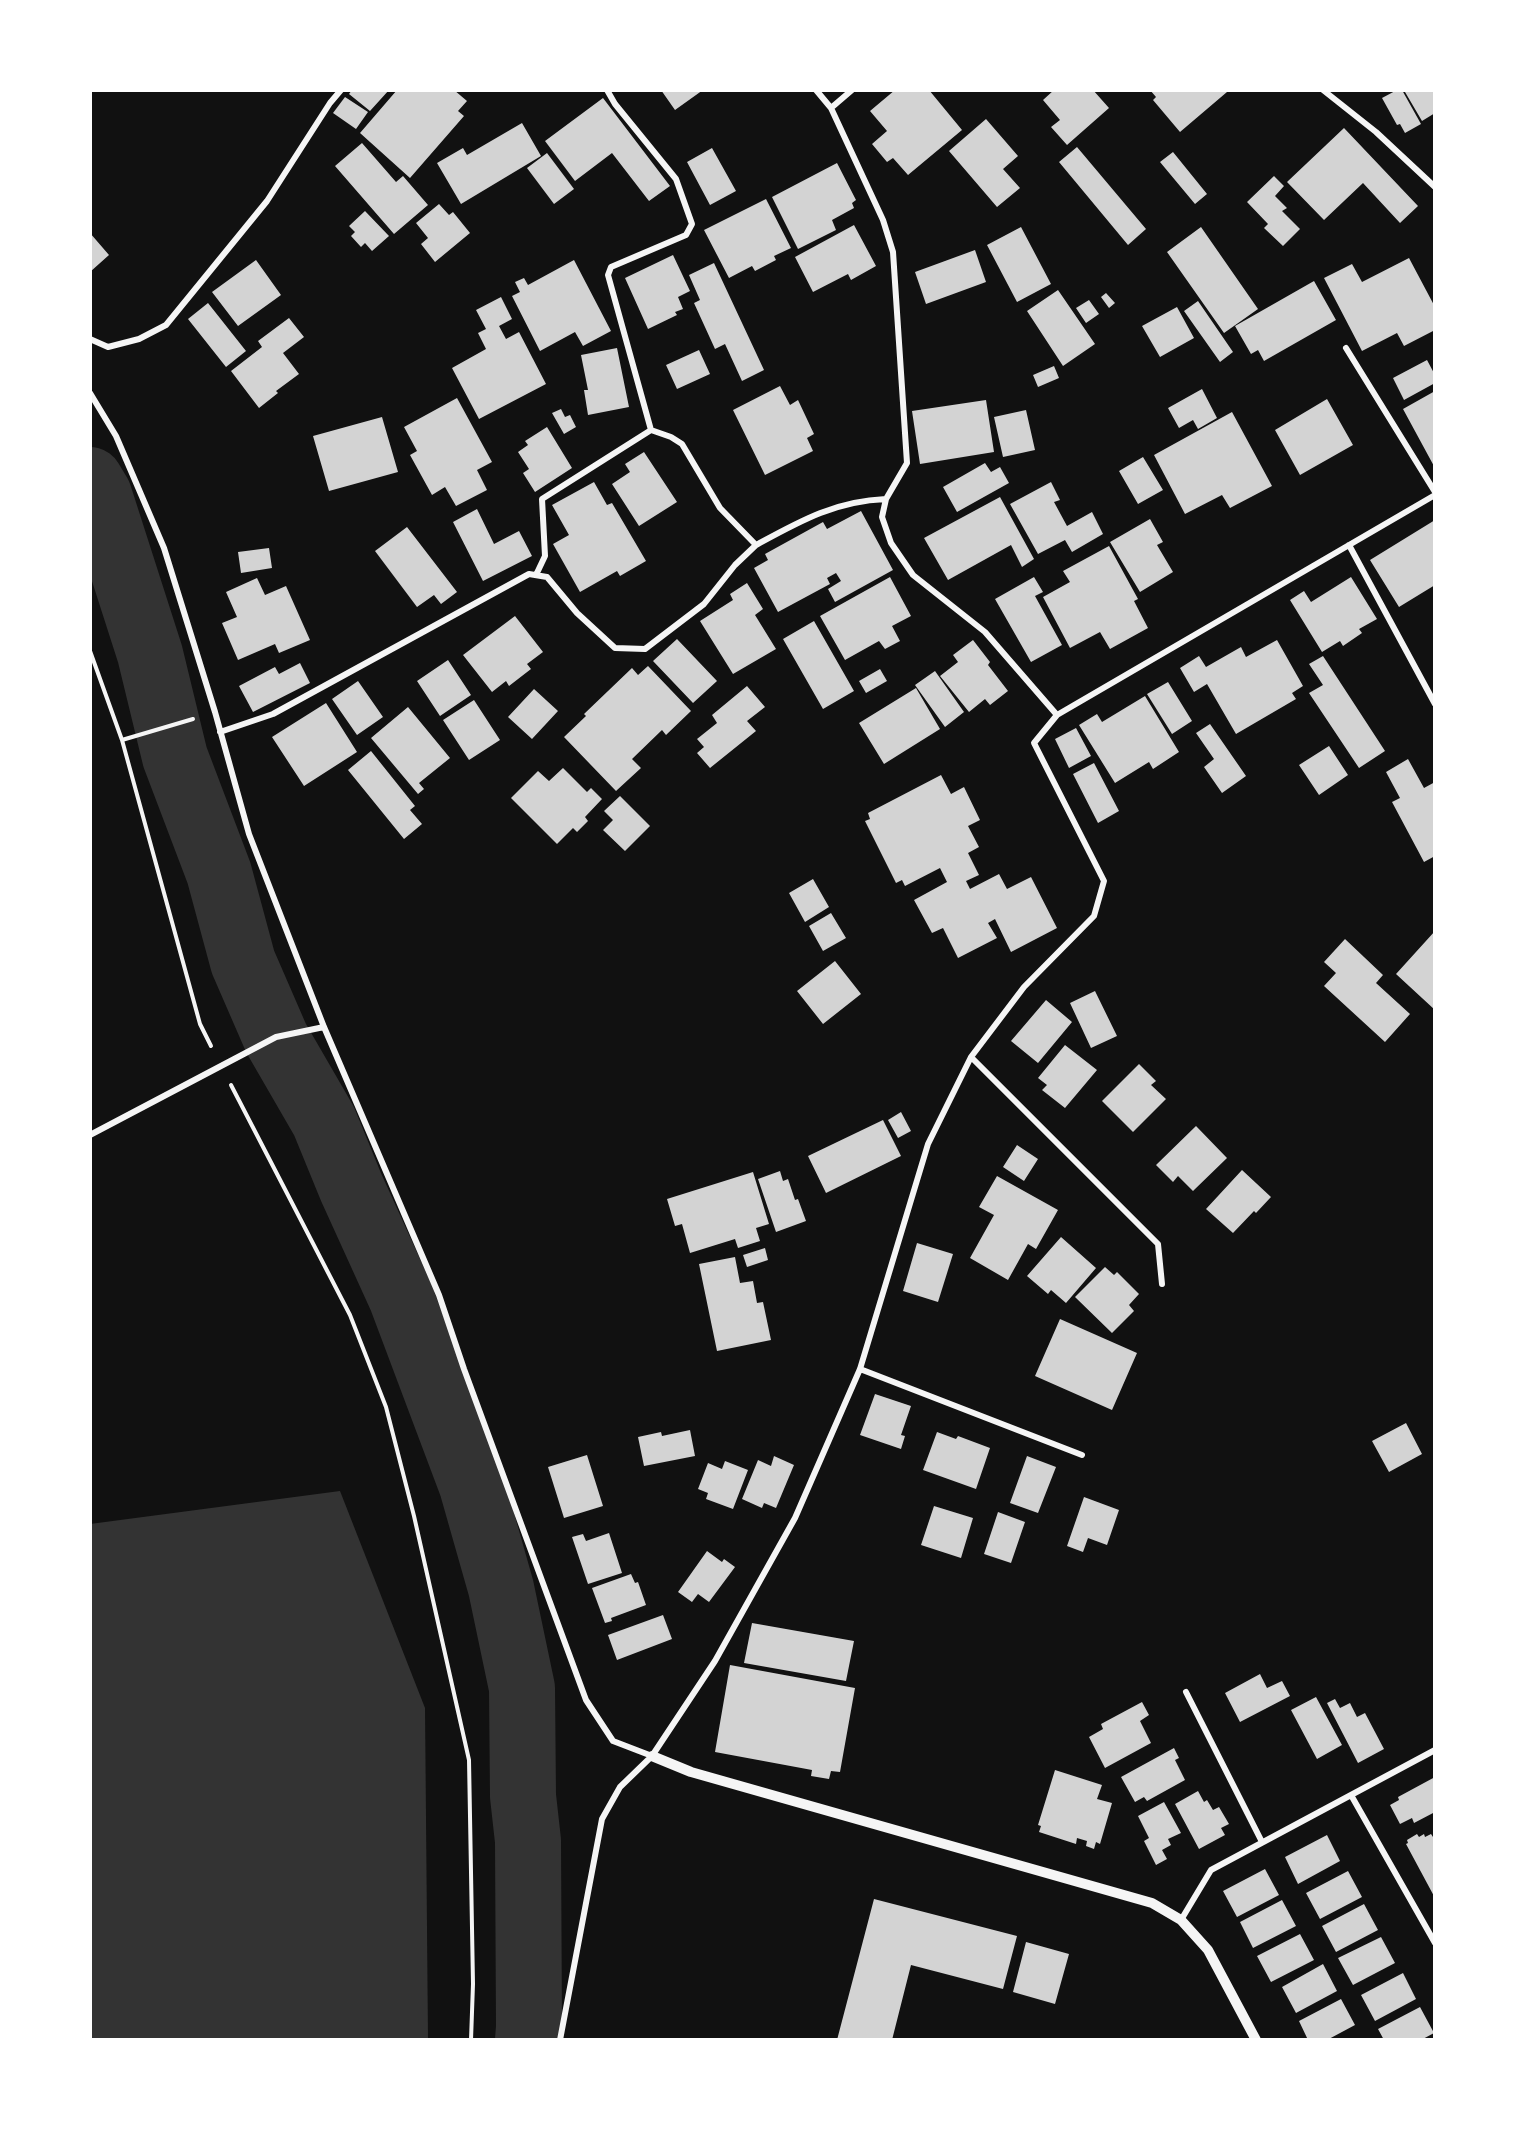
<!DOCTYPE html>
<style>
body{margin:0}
#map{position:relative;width:1525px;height:2130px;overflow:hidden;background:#111;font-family:"Fira Sans Condensed",sans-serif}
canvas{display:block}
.frame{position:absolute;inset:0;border:92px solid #fff;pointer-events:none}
</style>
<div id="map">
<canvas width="1525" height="2130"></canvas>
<div class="frame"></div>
</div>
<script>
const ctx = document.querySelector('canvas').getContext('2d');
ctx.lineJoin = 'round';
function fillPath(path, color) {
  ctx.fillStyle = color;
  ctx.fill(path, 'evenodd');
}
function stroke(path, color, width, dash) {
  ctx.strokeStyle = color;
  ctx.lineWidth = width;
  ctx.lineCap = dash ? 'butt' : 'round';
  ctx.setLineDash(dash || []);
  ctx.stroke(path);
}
fillPath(new Path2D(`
 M340,1491L425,1708L428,2040H90V1524Z`), '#333');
stroke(new Path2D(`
 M90,480L99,495L150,654L175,757L219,873L243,962L276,1038L324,1121L351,1187L401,1297L472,1486L501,1588L522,1688L523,1796L528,1841L529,2027L528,2040`), '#333', 66);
fillPath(new Path2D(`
 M352,90H389L370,111L349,94Z
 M397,90H454L467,101L458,111L464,116L410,178L360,133Z
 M661,90H703L675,110Z
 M895,90H929L962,130L908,175L893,158L887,162L872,144L887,131L870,111Z
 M1054,90H1093L1109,108L1067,145L1051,127L1060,120L1043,100Z
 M1150,90H1226L1227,92L1180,132L1153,100L1156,97Z
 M1397,90H1402L1421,124L1405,133L1400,124L1397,125L1382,98Z
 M1408,90H1435V113L1422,121L1405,92Z
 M345,97L368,112L356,129L333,113Z
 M603,98L670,186L649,201L612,153L575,181L545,141Z
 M986,119L1018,156L1003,169L1020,188L997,207L949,151Z
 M522,123L541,156L461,204L437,163L463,148L467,155Z
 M1344,128L1418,206L1400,223L1363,183L1324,220L1287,182Z
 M362,143L396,182L403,176L428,205L394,234L335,166Z
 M1077,147L1146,229L1128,245L1059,162Z
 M712,148L736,191L710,205L687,162Z
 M1173,152L1207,194L1195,204L1160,162Z
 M547,153L574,189L554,204L527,168Z
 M837,163L856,200L852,203L854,208L832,220L836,230L798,249L772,197Z
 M1274,176L1284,186L1275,196L1287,208L1282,211L1300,229L1283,246L1264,228L1268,224L1247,202Z
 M766,199L791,248L774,256L776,260L755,271L752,266L729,278L704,230Z
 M439,204L449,215L453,212L470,233L435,262L421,244L428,238L416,223Z
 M365,211L389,236L372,251L365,243L361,247L351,236L355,232L349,226Z
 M854,225L876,266L851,280L848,274L813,292L795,257Z
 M1021,227L1051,284L1017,302L987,245Z
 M1201,227L1258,309L1224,333L1167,252Z
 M90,233L109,255L90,272Z
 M975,250L986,282L926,304L915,272Z
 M673,255L690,291L678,297L683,309L675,312L677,315L648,329L625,278Z
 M1409,258L1435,307V330L1404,346L1397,333L1362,351L1324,278L1352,264L1362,282Z
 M256,260L281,295L238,326L212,292Z
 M574,260L611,331L583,346L575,332L540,351L512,296L520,292L515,282L524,278L528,285Z
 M714,263L764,370L742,381L725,344L715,349L694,303L700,300L689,275Z
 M1314,281L1336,320L1264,361L1258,350L1251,354L1235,326Z
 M1058,290L1095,344L1063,366L1027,311Z
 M1106,293L1115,303L1109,308L1101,297Z
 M501,297L512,319L499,326L506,339L519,332L546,384L479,419L452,368L486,349L478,333L486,329L476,310Z
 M1089,300L1099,314L1086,323L1076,308Z
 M1198,301L1233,352L1220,362L1184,311Z
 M208,303L246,351L226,367L188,319Z
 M1177,307L1194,338L1160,357L1142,326Z
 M289,318L304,337L283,353L299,374L276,391L278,393L259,408L231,371L262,347L258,341Z
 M617,348L629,407L588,415L584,390H588L581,355Z
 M699,350L710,374L677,389L666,365Z
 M1427,360L1435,375V383L1404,400L1393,378Z
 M1054,366L1059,378L1038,387L1033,375Z
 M780,386L790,405L798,400L814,434L807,438L813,451L765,475L733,410Z
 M1202,389L1217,418L1198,429L1193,420L1179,428L1168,408Z
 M1435,391V468L1403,409Z
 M457,398L492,462L477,470L487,490L456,506L445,487L432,495L410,455L417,451L404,427Z
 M1327,399L1353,445L1300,475L1275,430Z
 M986,400L994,452L920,464L912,411Z
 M561,409L565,417L570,415L576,427L564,434L552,413Z
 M1026,410L1035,450L1003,457L994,417Z
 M1232,412L1272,486L1230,508L1222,495L1185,514L1154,455Z
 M382,417L398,472L329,491L313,436Z
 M547,427L572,468L535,492L523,473L529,469L518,452L528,445L525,441Z
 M644,452L677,502L639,526L612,484L630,472L625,464Z
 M1143,457L1163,490L1138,504L1119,471Z
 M985,463L991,472L1000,467L1009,483L957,512L943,487Z
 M594,482L607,505L612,503L646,561L620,576L617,571L580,592L553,544L569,535L552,505Z
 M1051,482L1060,500L1054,502L1067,526L1092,512L1103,534L1072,552L1065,540L1038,554L1010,504Z
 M1000,497L1034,559L1022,567L1011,545L948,580L924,538Z
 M477,509L494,544L519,531L532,556L483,581L453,522Z
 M861,511L893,570L835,602L828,589L841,581L836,573L827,578L830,584L778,612L754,568L768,560L765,554L823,522L827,529Z
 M1150,519L1163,542L1157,545L1173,572L1140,592L1110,542Z
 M1435,520V585L1399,607L1370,560Z
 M407,527L457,592L441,604L434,595L417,607L375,551Z
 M1109,546L1138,599L1134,601L1148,628L1110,649L1100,632L1070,648L1043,597L1070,582L1063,571Z
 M269,548L272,568L241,573L238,552Z
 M890,577L911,616L892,626L900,641L885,649L879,641L845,660L820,616Z
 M1034,577L1043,592L1035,596L1062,645L1031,662L995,599Z
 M1351,577L1377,619L1359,629L1362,633L1343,646L1340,641L1322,652L1290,600L1304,591L1311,602Z
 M257,578L265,595L286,586L310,640L279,653L275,644L238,660L222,623L237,617L226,592Z
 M747,583L763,609L755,615L776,649L733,674L700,621L733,600L730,594Z
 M515,616L543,652L527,664L531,669L509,686L506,681L492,692L463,655Z
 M814,621L854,691L823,709L783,639Z
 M677,639L717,681L693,703L653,661Z
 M973,640L990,662L988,665L1008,691L990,705L985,699L969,712L940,676L958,662L953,655Z
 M1277,640L1303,686L1292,693L1296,699L1236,734L1207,684L1194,692L1180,668L1199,656L1206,667L1241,647L1246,657Z
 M1323,656L1385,751L1359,768L1309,693L1323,685L1309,664Z
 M448,660L471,695L440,716L417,681Z
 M300,663L310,683L253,712L239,686L275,667L279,674Z
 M648,666L691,711L666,735L662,730L632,759L641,768L616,791L564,737L586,716L584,714L632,668L638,675Z
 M880,669L887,681L866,693L859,681Z
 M935,671L964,712L945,727L915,685Z
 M358,681L383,717L357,735L332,699Z
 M1168,682L1192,721L1172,734L1147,694Z
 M747,686L765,707L747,721L756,731L710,768L697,753L704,747L697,739L717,723L712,715Z
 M916,688L940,729L884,764L859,723Z
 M534,689L558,711L532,739L508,717Z
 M1145,696L1179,752L1153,769L1149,762L1115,783L1079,725L1097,714L1102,722Z
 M474,700L500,740L469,760L443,720Z
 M326,703L357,752L304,786L272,737Z
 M408,707L450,758L419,783L424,789L418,794L371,738Z
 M1210,724L1246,776L1222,793L1204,767L1214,759L1196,733Z
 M1076,728L1091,756L1069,768L1055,739Z
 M1329,746L1348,775L1319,795L1299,765Z
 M371,751L415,806L410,810L422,824L404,839L348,770Z
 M1408,759L1424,788L1435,782V856L1424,862L1392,802L1400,798L1386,772Z
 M1094,763L1119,811L1098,823L1073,774Z
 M563,768L587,792L591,788L602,799L585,817L588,821L577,832L573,828L557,844L511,798L538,771L549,781Z
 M941,775L951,794L964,787L980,820L968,826L979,847L968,853L979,875L966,881L970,889L999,874L1007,889L1031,877L1057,928L1011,952L995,919L988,923L997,938L958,958L943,928L932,933L914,900L947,882L940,868L905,886L902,880L896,883L865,821L870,819L868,813Z
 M620,796L650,826L625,851L603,830L613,820L604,811Z
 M813,879L829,907L805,922L789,893Z
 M831,913L846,938L823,951L809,926Z
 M1435,931V1010L1396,974Z
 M1345,939L1383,975L1376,983L1410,1014L1385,1042L1324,986L1336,973L1324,962Z
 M835,961L861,994L823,1024L797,991Z
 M1095,991L1117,1036L1091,1048L1070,1003Z
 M1046,1000L1072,1022L1038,1063L1011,1041Z
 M1065,1045L1097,1070L1065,1108L1042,1090L1047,1085L1038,1078Z
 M1139,1064L1156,1081L1151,1085L1166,1099L1133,1132L1102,1101Z
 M901,1112L911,1131L898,1138L888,1120Z
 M883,1120L901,1156L826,1193L808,1156Z
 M1196,1126L1227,1158L1193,1191L1178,1176L1173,1182L1156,1165Z
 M1017,1145L1038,1159L1024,1181L1003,1167Z
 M1242,1170L1271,1197L1256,1213L1254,1211L1233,1233L1206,1209Z
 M780,1171L783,1181L788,1179L795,1200L798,1199L806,1221L776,1232L758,1179Z
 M753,1172L769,1224L756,1228L760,1241L738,1248L735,1239L690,1253L682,1224L675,1226L667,1199Z
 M997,1176L1058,1210L1036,1249L1028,1244L1008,1280L970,1258L994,1215L979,1207Z
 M1061,1237L1096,1268L1066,1303L1051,1290L1048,1294L1027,1276Z
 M917,1243L953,1254L938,1302L903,1291Z
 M765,1248L768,1260L747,1267L743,1255Z
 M735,1257L740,1283L753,1281L757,1303L763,1302L771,1340L717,1351L699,1264Z
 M1105,1267L1114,1275L1117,1272L1139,1294L1129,1305L1134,1311L1112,1333L1075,1297Z
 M1060,1319L1137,1353L1112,1410L1035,1376Z
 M875,1394L911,1406L901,1435L905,1436L901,1449L860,1435Z
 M1406,1423L1422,1454L1389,1472L1372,1441Z
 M690,1430L695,1456L644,1466L638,1437L661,1432L662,1436Z
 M937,1432L956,1439L958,1436L990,1448L976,1489L923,1470Z
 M587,1455L603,1506L564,1518L548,1467Z
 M774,1456L794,1465L776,1508L764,1503L762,1508L742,1499L758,1460L771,1466Z
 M1027,1456L1056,1467L1038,1513L1010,1503Z
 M725,1461L748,1470L733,1509L706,1499L708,1493L698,1489L708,1463L722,1469Z
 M1084,1497L1119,1510L1107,1545L1088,1538L1083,1552L1067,1546Z
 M934,1506L973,1518L961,1558L921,1545Z
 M998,1512L1025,1522L1011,1563L984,1554Z
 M609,1533L622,1573L588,1584L572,1537L583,1534L586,1541Z
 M707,1551L722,1562L724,1559L735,1567L709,1602L698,1594L692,1602L678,1592Z
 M631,1574L635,1583L638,1582L646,1605L611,1618L612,1621L605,1623L592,1588Z
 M663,1615L672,1639L617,1660L608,1635Z
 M752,1623L854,1641L846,1681L744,1663Z
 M730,1665L855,1688L840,1772L831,1771L829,1779L811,1776L812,1770L715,1752Z
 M1260,1674L1267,1688L1282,1681L1290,1696L1240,1722L1225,1693Z
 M1316,1697L1342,1745L1317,1759L1291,1710Z
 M1335,1699L1340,1708L1350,1703L1357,1717L1365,1713L1384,1749L1358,1763L1327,1703Z
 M1142,1702L1149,1715L1140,1721L1151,1743L1105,1768L1089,1737L1103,1729L1101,1724Z
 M1174,1748L1179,1758L1175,1760L1185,1780L1147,1801L1144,1797L1135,1802L1121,1777Z
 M1055,1770L1102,1785L1097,1799L1112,1803L1100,1844L1096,1842L1094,1849L1086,1846L1087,1841L1077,1838L1076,1844L1039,1832L1041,1826L1038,1825Z
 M1435,1777V1812L1414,1823L1412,1818L1400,1824L1390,1805L1399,1800L1398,1797Z
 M1198,1791L1204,1802L1207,1800L1213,1810L1219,1807L1229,1824L1221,1828L1225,1835L1199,1849L1175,1804Z
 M1164,1802L1181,1833L1168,1839L1171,1845L1162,1850L1167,1859L1156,1865L1144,1841L1149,1838L1138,1816Z
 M1417,1834L1419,1837L1424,1834L1425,1837L1431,1834L1435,1840V1898L1406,1844L1408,1843L1407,1840Z
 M1327,1835L1340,1861L1298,1884L1285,1857Z
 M1265,1869L1279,1895L1237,1917L1223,1891Z
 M1348,1871L1362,1897L1320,1919L1306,1893Z
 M874,1899L1017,1936L1003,1989L911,1965L892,2040H837Z
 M1282,1900L1296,1926L1253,1948L1240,1922Z
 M1364,1904L1378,1930L1336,1952L1322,1926Z
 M1300,1934L1314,1960L1271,1982L1257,1956Z
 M1381,1937L1395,1963L1353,1985L1338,1958Z
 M1026,1942L1069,1954L1055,2004L1013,1992Z
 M1323,1964L1337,1991L1296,2013L1282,1987Z
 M1403,1973L1416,1999L1375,2021L1361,1995Z
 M1341,1999L1355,2025L1327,2040H1308L1299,2021Z
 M1420,2007L1434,2033L1421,2040H1384L1378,2029Z`), '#d3d3d3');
stroke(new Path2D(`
 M90,651L122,740L200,1024L211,1046
 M122,740L193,719
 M231,1085L350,1315L386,1407L414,1516L469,1760L473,1984L471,2040`), '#f5f5f5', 4);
stroke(new Path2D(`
 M816,90L831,108L883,220L893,252L907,463L886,499L882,517L891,543L913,575L985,632L1057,715
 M1323,90L1376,132L1435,187
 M831,108L852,90
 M90,339L108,347L139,339L166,325L267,201L330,103L341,90
 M1346,348L1435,492
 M90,393L116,436L164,548L215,712L249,834L324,1027L439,1295L464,1369L586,1700L613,1741L652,1756
 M756,545C800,521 835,501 886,499
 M1349,545L1435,704
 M536,575L545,556L542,499L651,430
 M220,732L273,714L529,574L547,577L577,613L615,648L645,649L704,604L735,565L756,545L720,508L682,444L671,437L651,430L608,275L611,267L686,235L692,224L676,179L615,104L607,90
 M971,1057L1158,1244L1162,1284
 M90,1135L276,1037L324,1027
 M860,1369L1082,1455
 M1186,1692L1262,1842
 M1351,1795L1435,1750
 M1181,1920L1211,1870L1351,1795L1435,1943
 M560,2040L602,1819L620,1787L652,1756L715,1661L795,1518L860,1369L928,1144L971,1057L1024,987L1094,916L1104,881L1034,743L1057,715L1435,495`), '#f5f5f5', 6);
stroke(new Path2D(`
 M652,1756L691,1772L1152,1903L1181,1920L1208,1950L1256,2040`), '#f5f5f5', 10);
</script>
